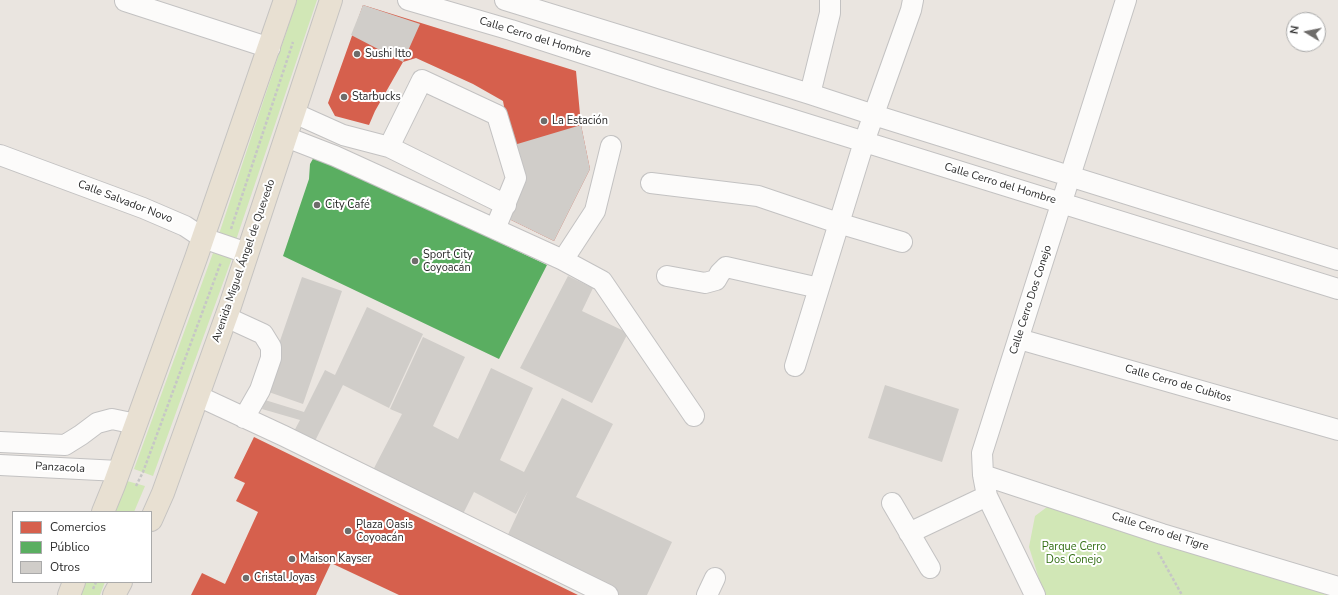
<!DOCTYPE html>
<meta charset="utf-8">
<style>
body{margin:0}
#map{position:relative;width:1338px;height:595px;overflow:hidden;background:#eae5e0;font-family:"Nunito Sans",sans-serif}
canvas{display:block}
.legend{position:absolute;left:12px;top:511px;width:140px;height:72px;box-sizing:border-box;background:#fff;border:1px solid #aaa;margin:0;padding:5px 7px;list-style:none;font-size:12px;color:#2b2b2b}
.legend li{display:flex;align-items:center;gap:8px;height:20px}
.legend b{width:20px;border:1px solid #aaa}
.north{position:absolute;left:1286px;top:12px;width:40px;height:40px;box-sizing:border-box;background:#fff;border:1px solid #aaa;border-radius:50%;rotate:280deg;font-size:11px;font-weight:700;line-height:16px;text-align:center;color:#2b2b2b}
.north::after{content:'';display:block;margin:auto;width:14px;height:18px;background:#6e6c6a;clip-path:polygon(50% 0,100% 100%,50% 72%,0 100%)}
</style>
<div id="map">
<canvas width="1338" height="595"></canvas>
<ul class="legend">
<li><b style="height:11px;background:#d6604d"></b>Comercios</li>
<li><b style="height:11px;background:#5aae61"></b>Público</li>
<li><b style="height:11px;background:#d0cdc9"></b>Otros</li>
</ul>
<div class="north">N</div>
</div>
<script>
const ctx = document.querySelector('canvas').getContext('2d');
ctx.lineJoin = 'round';
function fillPath(path, color) {
  ctx.fillStyle = color;
  ctx.fill(path, 'evenodd');
}
function stroke(path, color, width, dash) {
  ctx.strokeStyle = color;
  ctx.lineWidth = width;
  ctx.lineCap = dash ? 'butt' : 'round';
  ctx.setLineDash(dash || []);
  ctx.stroke(path);
}
function drawText(font, color, halo, rows, align = 'center') {
  ctx.font = font + ' "Nunito Sans",sans-serif';
  ctx.lineWidth = 4;
  ctx.setLineDash([]);
  ctx.textBaseline = 'middle';
  ctx.strokeStyle = halo;
  ctx.fillStyle = color;
  for (const [text, x, y, turn = 0] of rows) {
    ctx.save();
    ctx.translate(x, y);
    ctx.rotate((+turn || 0) * Math.PI / 180);
    ctx.textAlign = isNaN(turn) ? turn : align;
    if (halo) ctx.strokeText(text, 0, 0);
    ctx.fillText(text, 0, 0);
    ctx.restore();
  }
}
fillPath(new Path2D(`
 M297,0H317L235,243L218,237Z
 M213,253L232,258L153,476L134,469Z
 M127,481L145,486L134,512H115Z
 M1051,504L1336,595H1044L1029,547L1035,516Z
 M86,582H105L100,595H81Z`), '#d1e7b6');
fillPath(new Path2D(`
 M363,5L576,71L581,125L590,169L554,241L509,219L508,128L503,101L473,84L416,58L403,62L375,111L369,125L335,116L328,103Z
 M254,437L578,595H399L331,563L316,595H191L202,573L225,584L258,512L236,501L245,483L234,478Z`), '#d6604d');
fillPath(new Path2D(`
 M314,157L365,179L547,265L499,359L283,256L309,179L310,164Z`), '#5aae61');
fillPath(new Path2D(`
 M363,5L420,24L403,62L351,35Z
 M581,125L590,169L554,241L509,219L514,145Z
 M568,276L593,288L582,311L628,333L592,403L520,368Z
 M302,277L342,291L303,404L263,390Z
 M367,307L423,334L389,408L343,385L313,445L292,435L300,420L262,409L265,400L304,412L325,370L335,375Z
 M423,337L465,357L433,426L458,439L491,368L533,388L500,460L524,472L562,398L613,424L576,497L672,542L647,595H618L505,541L528,491L516,514L474,492L460,520L371,474L402,414L390,409Z
 M885,385L959,409L942,462L868,438Z`), '#d0cdc9');
const minor = new Path2D(`
 M408,0L511,30L662,79L1338,289
 M505,0L810,94L874,115L1338,260
 M125,1L270,48
 M810,94L830,13V0
 M294,113L343,135L389,147L506,205
 M286,137L335,156L563,260L595,211L611,146
 M389,147L422,80L497,115L516,178L495,229
 M0,155L143,208L185,226L203,238L247,253
 M651,183L758,196L838,223L902,242
 M563,260L602,281L694,416
 M667,276L705,283L716,280L720,273L726,267L819,288
 M226,317L263,334L271,347V358L260,390L244,418
 M1019,339L1338,430
 M795,366L864,142L911,10L913,0
 M198,396L284,436L608,595
 M0,442L65,445L81,435L97,423L112,419L136,424
 M0,465L119,471
 M983,475L1162,534L1338,587
 M892,503L930,568
 M909,533L987,496
 M707,595L715,578
 M1035,595L987,496L983,475L982,453L1126,0`);
const major = new Path2D(`
 M103,512L114,485L196,258L285,0
 M151,520L163,493L230,306L331,0
 M69,595L74,582
 M114,595L121,582`);
stroke(minor, '#c3c2c2', 22);
stroke(major, '#c5c3c1', 24);
stroke(new Path2D(`
 M231,229L293,42
 M136,486L143,472L221,262
 M1158,552L1182,595
 M93,589L96,582`), '#c6c6c6', 2.5, [3, 2]);
stroke(minor, '#fcfbfa', 20);
stroke(major, '#e8e0d2', 22);
for (const [x, y, r, color] of [
 [357,54,4,"#6e6c6a"],
 [344,97,4,"#6e6c6a"],
 [544,121,4,"#6e6c6a"],
 [317,205,4,"#6e6c6a"],
 [415,261,4,"#6e6c6a"],
 [348,531,4,"#6e6c6a"],
 [292,559,4,"#6e6c6a"],
 [246,578,4,"#6e6c6a"]
]) {
  const dot = new Path2D();
  dot.arc(x, y, r, 0, 2 * Math.PI);
  ctx.fillStyle = color;
  ctx.fill(dot);
  stroke(dot, '#fff', 1.5);
}
drawText('11px', '#2b2b2b', '#fff', [
 ["Calle Cerro del Hombre",535,38,17],
 ["Calle Cerro del Hombre",1000,184,17],
 ["Calle Salvador Novo",125,202,21],
 ["Avenida Miguel Ángel de Quevedo",244,261,-71],
 ["Calle Cerro Dos Conejo",1031,300,-72],
 ["Calle Cerro de Cubitos",1178,384,16],
 ["Panzacola",60,468,3],
 ["Calle Cerro del Tigre",1160,532,18]
]);
drawText('11px', '#2b2b2b', '#fff', [
 ["Sushi Itto",365,54],
 ["Starbucks",352,97],
 ["La Estación",552,121],
 ["City Café",325,205],
 ["Sport City",423,255],
 ["Coyoacán",423,268],
 ["Plaza Oasis",356,525],
 ["Coyoacán",356,538],
 ["Maison Kayser",300,559],
 ["Cristal Joyas",254,578]
], 'left');
drawText('11px', '#336f14', '#fff', [
 ["Parque Cerro",1074,547],
 ["Dos Conejo",1074,560]
]);
</script>
